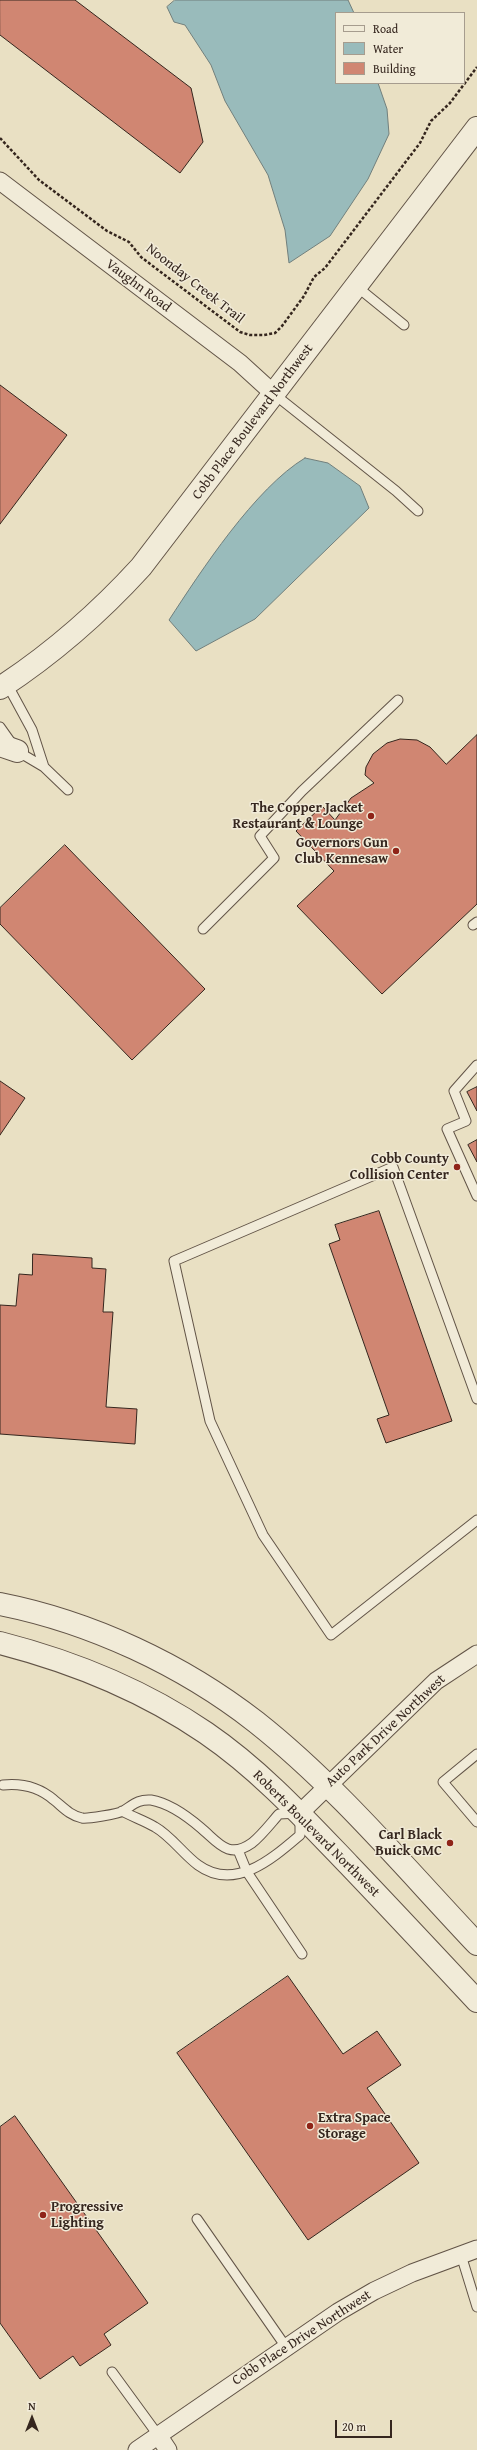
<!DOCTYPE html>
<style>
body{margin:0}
#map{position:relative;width:477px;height:2450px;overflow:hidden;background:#e9e0c3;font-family:"Gentium Book Plus",serif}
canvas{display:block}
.legend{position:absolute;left:335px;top:12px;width:130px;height:72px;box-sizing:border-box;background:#f1ebd8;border:1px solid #a69c8e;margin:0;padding:5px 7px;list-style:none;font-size:12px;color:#35261e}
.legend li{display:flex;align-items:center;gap:8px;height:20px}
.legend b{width:20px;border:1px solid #a69c8e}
.north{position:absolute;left:12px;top:2398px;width:40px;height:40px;-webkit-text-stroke:3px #f1ebd8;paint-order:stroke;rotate:0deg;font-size:11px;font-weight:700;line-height:16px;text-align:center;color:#35261e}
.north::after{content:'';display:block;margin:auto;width:14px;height:18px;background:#35261e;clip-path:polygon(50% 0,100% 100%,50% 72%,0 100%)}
.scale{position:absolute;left:335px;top:2420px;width:57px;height:18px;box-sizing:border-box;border:2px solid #35261e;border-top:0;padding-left:5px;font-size:12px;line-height:14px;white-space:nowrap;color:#35261e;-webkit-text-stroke:3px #f1ebd8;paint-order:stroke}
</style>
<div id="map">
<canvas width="477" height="2450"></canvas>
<ul class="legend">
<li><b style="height:5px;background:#f1ebd8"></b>Road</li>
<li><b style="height:11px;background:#9bb"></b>Water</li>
<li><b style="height:11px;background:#d08672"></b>Building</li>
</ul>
<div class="north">N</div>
<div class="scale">20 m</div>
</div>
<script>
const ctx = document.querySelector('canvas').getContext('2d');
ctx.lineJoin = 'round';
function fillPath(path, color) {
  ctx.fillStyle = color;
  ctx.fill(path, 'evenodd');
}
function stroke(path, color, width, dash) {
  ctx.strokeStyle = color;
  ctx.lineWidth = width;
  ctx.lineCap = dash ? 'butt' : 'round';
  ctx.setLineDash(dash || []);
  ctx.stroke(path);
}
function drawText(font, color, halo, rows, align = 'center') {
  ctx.font = font + ' "Gentium Book Plus",serif';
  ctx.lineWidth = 3;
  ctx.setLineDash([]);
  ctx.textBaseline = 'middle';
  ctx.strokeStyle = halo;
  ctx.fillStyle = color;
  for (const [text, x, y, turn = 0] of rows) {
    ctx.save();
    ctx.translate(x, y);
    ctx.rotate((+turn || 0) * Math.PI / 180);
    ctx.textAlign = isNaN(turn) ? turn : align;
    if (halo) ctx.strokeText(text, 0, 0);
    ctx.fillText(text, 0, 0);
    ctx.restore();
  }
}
const water = new Path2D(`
 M175,0H348L354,13H336V83H378L387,109L389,134L368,179L330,236L289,263L285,230L268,175L225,101L211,65L185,25L174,22L167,7Z
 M305,458L328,463L360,486L369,508L255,619L196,651L169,620C201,571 255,488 305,458Z`);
fillPath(water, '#9bb');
stroke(water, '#717f7c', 1);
const building = new Path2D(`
 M0,0H75L191,88L203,142L180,173L0,35Z
 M0,385L67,435L0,524Z
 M477,735V904L382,994L297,906L334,871L296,831L322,806L335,820L351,798L374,783L365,775L366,767L373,754L387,743L400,739L417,740L430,747L446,764Z
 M65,845L205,989L132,1060L0,924V908Z
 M0,1081L25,1098L0,1135Z
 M477,1087V1111L467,1092Z
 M477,1140V1162L468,1145Z
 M379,1211L452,1421L386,1443L377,1419L389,1415L329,1244L340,1240L335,1225Z
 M33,1254L92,1258V1268L106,1269L103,1312H113L106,1407L137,1409L135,1444L0,1434V1305L16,1306L19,1274L32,1275Z
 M288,1976L343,2054L377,2031L401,2065L367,2088L419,2163L308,2240L177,2053Z
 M15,2116L148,2303L104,2334L111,2345L80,2366L73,2356L40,2379L0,2323V2127Z`);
fillPath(building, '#d08672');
stroke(building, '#35261e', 1);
const service = new Path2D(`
 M356,286L404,325
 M274,394L396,491L418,511
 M7,684L32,730L44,767
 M0,727L17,751L44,767L68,790
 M473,925L477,922
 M203,929L274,858L260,836L302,791L398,700
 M477,1065L454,1091L466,1121L447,1129L477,1196
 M477,1399L393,1167L174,1261L210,1421L263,1535L331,1635L477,1520
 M477,1754L443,1782L477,1822
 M3,1785C22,1783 39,1787 54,1800C63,1807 69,1815 82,1818C87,1819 118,1814 123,1811C133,1805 138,1799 151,1800C169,1803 187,1816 201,1828C218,1842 228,1860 252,1843C262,1835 271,1823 279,1814L300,1813V1835C273,1858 235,1892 198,1865C183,1854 171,1836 155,1827C145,1821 133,1817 122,1811
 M238,1850L247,1872L302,1954
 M197,2219L286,2347
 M461,2255L477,2307
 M112,2372L158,2435`);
const minor = new Path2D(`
 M0,181L240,363L274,394
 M300,1813L436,1681L477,1654
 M158,2435L168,2450
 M137,2450L338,2312L374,2291L412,2273L477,2249`);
const tertiary = new Path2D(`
 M0,688C52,654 99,613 141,567L477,128
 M0,745L17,751
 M0,1604C91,1622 183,1665 256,1722C337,1786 406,1869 477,1944
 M0,1643C74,1662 143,1690 206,1733C260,1770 304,1818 349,1865C392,1910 434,1955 477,2001`);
stroke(service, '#625447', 11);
stroke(minor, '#625447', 19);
stroke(tertiary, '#625447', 24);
stroke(new Path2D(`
 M0,138L39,180L107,231L129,242L141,257L240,332L250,335H264L275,333L282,326L304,296L314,277L325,268L420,143L431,121L450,103L477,67`), '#35261e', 2.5, [3, 2]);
stroke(service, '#f1ebd8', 9);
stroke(minor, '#f1ebd8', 17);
stroke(tertiary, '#f1ebd8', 22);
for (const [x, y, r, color] of [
 [371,816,4,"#8f2418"],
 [396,851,4,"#8f2418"],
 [457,1167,4,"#8f2418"],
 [450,1843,4,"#8f2418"],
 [310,2126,4,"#8f2418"],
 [43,2215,4,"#8f2418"]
]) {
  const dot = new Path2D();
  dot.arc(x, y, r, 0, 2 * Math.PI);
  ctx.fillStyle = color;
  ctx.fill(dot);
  stroke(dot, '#f1ebd8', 1.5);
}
drawText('14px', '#35261e', '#f1ebd8', [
 ["Noonday Creek Trail",195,284,38],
 ["Vaughn Road",138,286,37],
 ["Cobb Place Boulevard Northwest",253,422,-53],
 ["Auto Park Drive Northwest",386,1731,-43],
 ["Roberts Boulevard Northwest",316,1834,45],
 ["Cobb Place Drive Northwest",302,2338,-33]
]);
drawText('bold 14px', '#35261e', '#f1ebd8', [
 ["The Copper Jacket",363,808],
 ["Restaurant & Lounge",363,824],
 ["Governors Gun",388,843],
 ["Club Kennesaw",388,859],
 ["Cobb County",449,1159],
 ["Collision Center",449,1175],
 ["Carl Black",442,1835],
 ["Buick GMC",442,1851],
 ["Extra Space",318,2118,"left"],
 ["Storage",318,2134,"left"],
 ["Progressive",51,2207,"left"],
 ["Lighting",51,2223,"left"]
], 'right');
</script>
